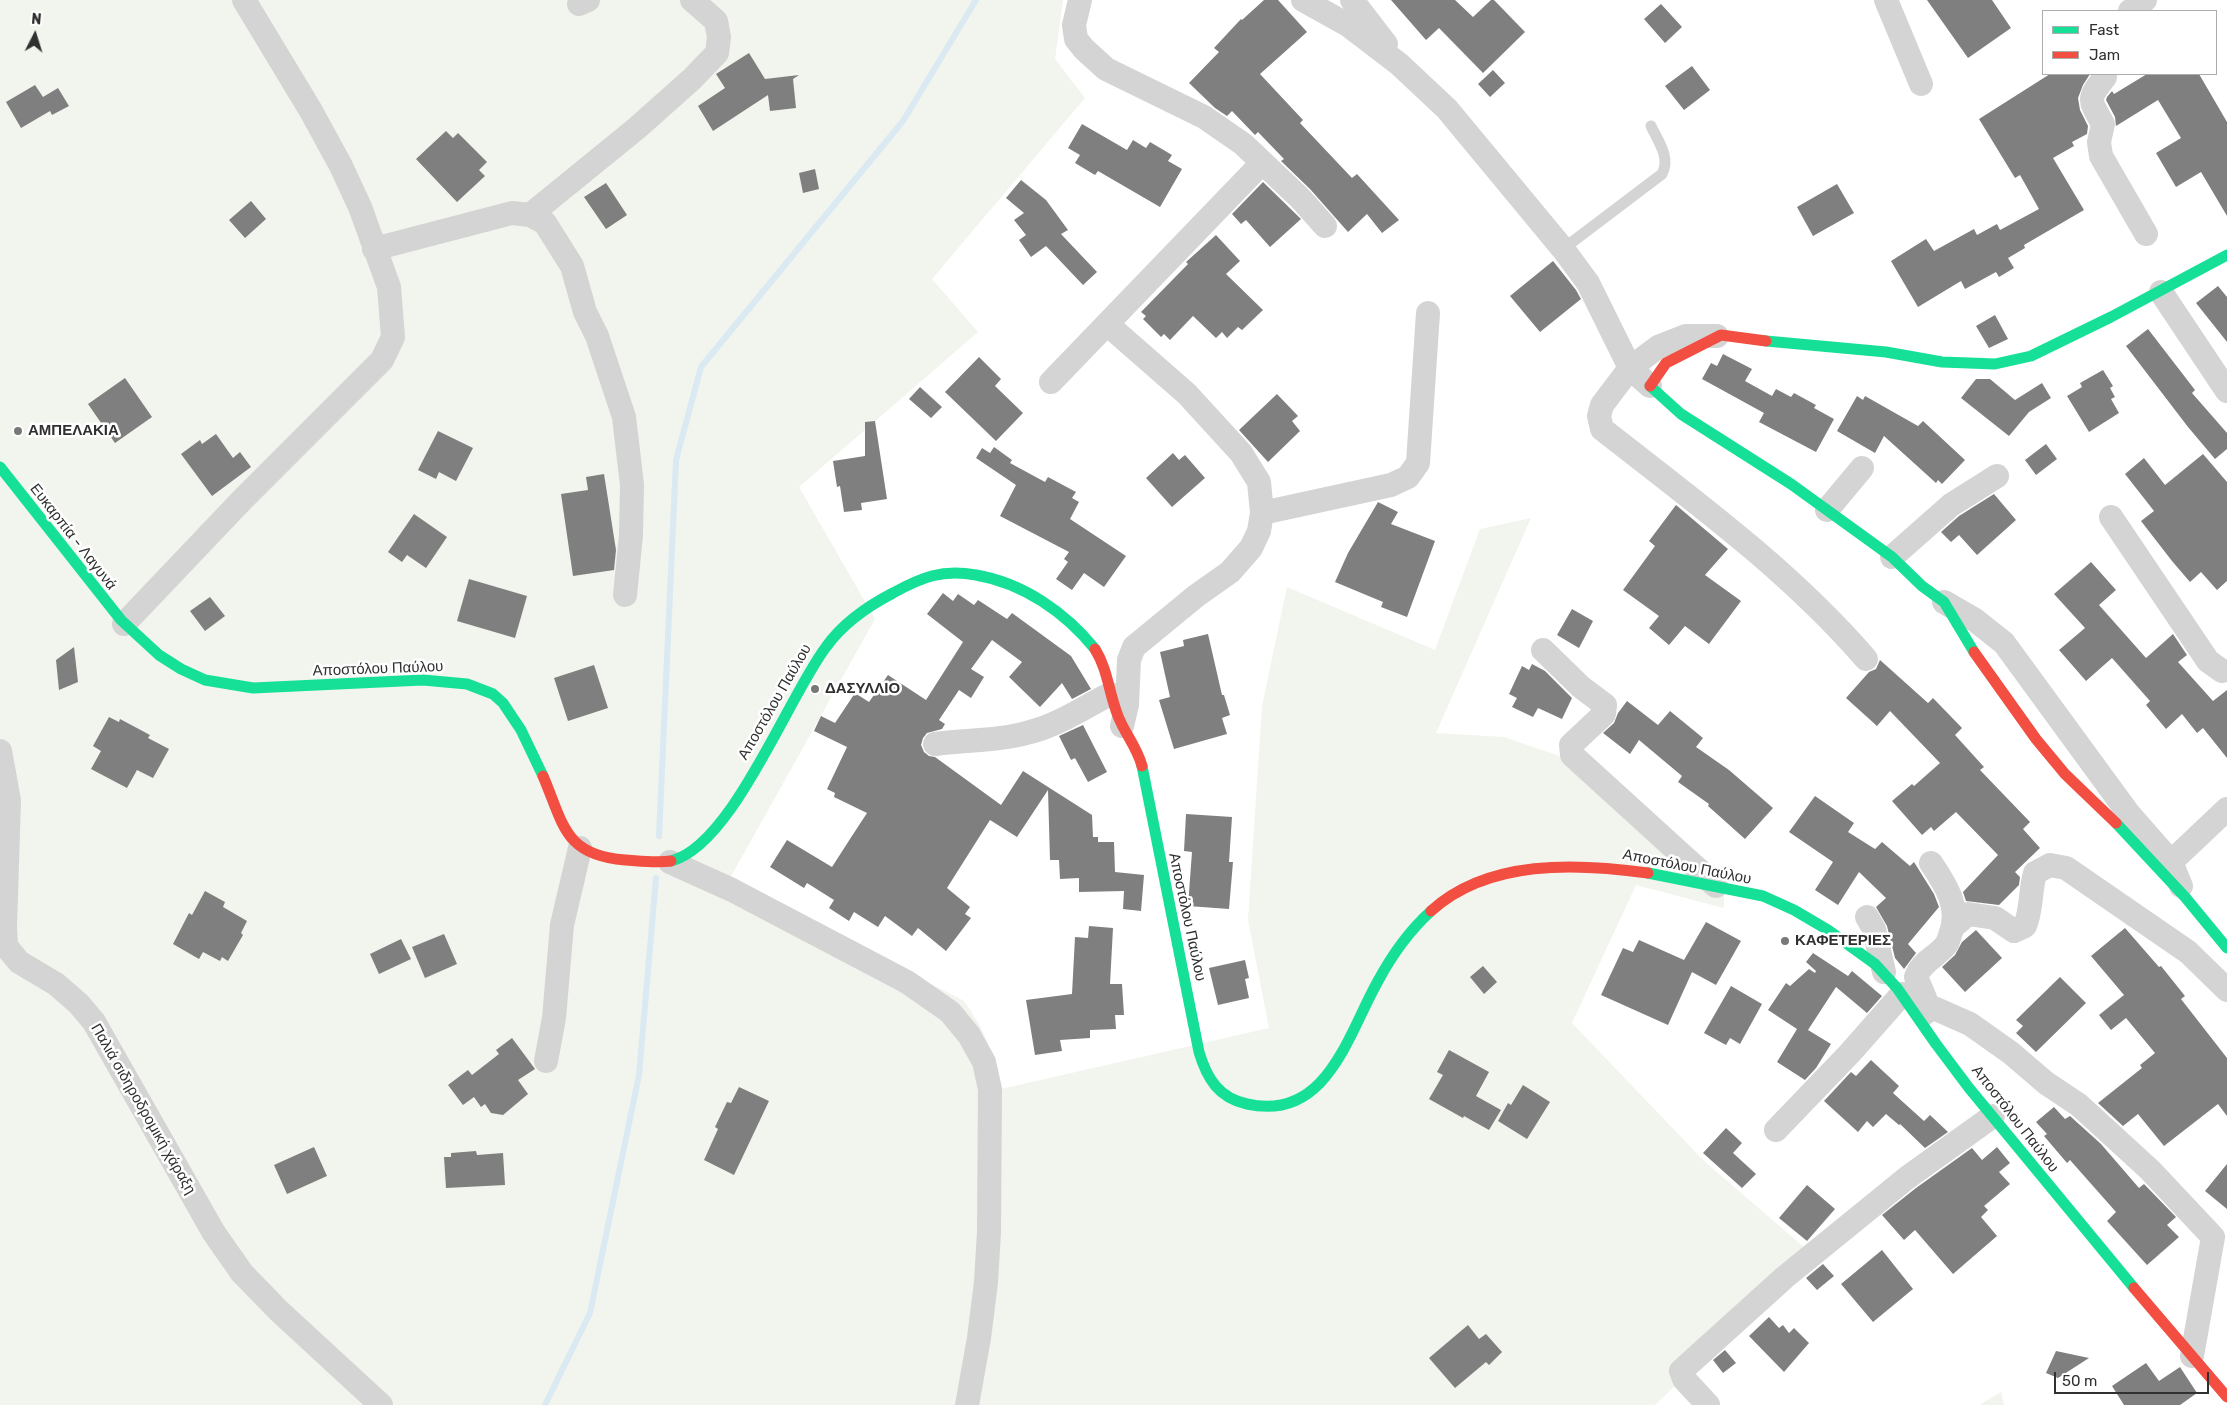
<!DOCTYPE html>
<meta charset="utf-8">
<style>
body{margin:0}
#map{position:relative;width:2227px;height:1405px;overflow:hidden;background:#fff;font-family:Rubik,sans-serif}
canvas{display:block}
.legend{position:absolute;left:2042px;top:10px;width:175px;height:65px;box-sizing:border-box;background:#fff;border:1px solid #acacac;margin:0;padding:6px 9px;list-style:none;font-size:15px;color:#303030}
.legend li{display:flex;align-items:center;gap:10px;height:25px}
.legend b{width:25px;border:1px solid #acacac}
.north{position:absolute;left:10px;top:10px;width:50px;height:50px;-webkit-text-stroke:4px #fff;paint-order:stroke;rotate:5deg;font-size:14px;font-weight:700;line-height:20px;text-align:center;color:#303030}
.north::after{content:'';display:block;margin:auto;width:18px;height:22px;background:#303030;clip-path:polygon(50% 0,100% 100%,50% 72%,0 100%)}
.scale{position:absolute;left:2054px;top:1372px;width:155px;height:22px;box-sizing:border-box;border:2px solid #303030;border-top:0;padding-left:6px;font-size:15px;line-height:18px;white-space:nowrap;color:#303030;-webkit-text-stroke:4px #fff;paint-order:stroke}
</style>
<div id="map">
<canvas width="2227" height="1405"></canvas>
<ul class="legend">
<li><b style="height:6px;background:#16e098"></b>Fast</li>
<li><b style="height:6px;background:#f24e42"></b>Jam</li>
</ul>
<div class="north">N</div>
<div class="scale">50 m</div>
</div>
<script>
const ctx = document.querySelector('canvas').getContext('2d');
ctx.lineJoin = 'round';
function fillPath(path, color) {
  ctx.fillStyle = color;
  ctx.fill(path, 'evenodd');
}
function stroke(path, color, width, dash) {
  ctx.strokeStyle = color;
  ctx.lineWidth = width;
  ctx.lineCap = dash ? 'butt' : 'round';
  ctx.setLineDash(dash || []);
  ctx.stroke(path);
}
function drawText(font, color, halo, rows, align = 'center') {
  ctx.font = font + ' Rubik,sans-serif';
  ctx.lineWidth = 5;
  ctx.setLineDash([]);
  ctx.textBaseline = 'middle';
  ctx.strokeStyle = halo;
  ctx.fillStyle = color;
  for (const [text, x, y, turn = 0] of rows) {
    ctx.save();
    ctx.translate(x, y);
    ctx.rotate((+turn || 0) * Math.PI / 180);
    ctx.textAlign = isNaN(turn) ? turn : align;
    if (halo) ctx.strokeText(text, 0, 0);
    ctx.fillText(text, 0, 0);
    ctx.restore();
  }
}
fillPath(new Path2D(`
 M0,0H1063L1055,59L1085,98L932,279L978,332L799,487L875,619L729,880L964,1001C985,1030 994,1054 1001,1089L1269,1028L1248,920L1262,706L1287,587L1435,650L1480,529L1531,518L1436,733L1504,737L1600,770L1724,875V908L1636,885L1572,1023L1704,1161L1813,1255L1655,1405H0Z
 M2001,1392L2004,1405H1979Z`), '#f1f5ed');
stroke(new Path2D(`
 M659,836L676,460L701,367L903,121L976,0
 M545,1405L590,1313L639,1075L656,878`), '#dae9f2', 6);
fillPath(new Path2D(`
 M1264,0H1278L1307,32L1260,74L1303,120L1300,123L1352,178L1357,174L1399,220L1382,233L1367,214L1348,232L1310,189L1281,161L1284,159L1258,132L1255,135L1232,111L1227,116L1215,108L1189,83L1219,52L1214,48L1241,19L1242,20Z
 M1391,0H1455L1473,17L1491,0H1494L1525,32L1483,73L1439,28L1426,40Z
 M1927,0H1992L2011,28L1968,58Z
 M1661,4L1682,27L1665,43L1644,19Z
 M749,53L765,79L799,75L793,79L796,108L770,111L768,95L713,131L698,106L725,88L716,74Z
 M1692,66L1710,90L1684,110L1665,86Z
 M1493,70L1505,83L1490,97L1478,84Z
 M2050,74H2090L2083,85L2078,98L2080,110L2088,126L2087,134L2072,142L2074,146L2053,158L2084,210L2024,245L2025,248L2008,258L2014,268L1999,277L1996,272L1965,289L1961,281L1918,307L1891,261L1926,239L1934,251L1974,229L1977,235L1997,224L2000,230L2039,209L2020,175L2015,178L1979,119Z
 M2147,74H2199L2227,122V216L2201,172L2176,187L2156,153L2181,138L2158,100L2116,126L2115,117L2106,100L2107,97L2112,91L2114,94Z
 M35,85L43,97L58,88L69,106L52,115L50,111L21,128L6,102Z
 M1082,124L1127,150L1133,140L1146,148L1150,142L1172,155L1168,161L1182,169L1160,207L1098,171L1095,175L1075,163L1080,155L1068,148Z
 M446,131L453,138L458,133L487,162L479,170L485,176L457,202L416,159Z
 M815,169L819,189L803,193L799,173Z
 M1021,180L1046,200L1068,230L1061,234L1097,272L1083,285L1046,246L1031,257L1019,240L1026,235L1014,220L1024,213L1006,198Z
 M1263,182L1301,219L1270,247L1246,220L1241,224L1232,214Z
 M606,183L627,215L606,229L584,197Z
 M1837,184L1854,213L1813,236L1797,207Z
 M251,201L266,219L245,238L229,220Z
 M1216,235L1240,261L1226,274L1263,310L1242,330L1238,327L1227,338L1222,332L1216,338L1193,316L1170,340L1164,334L1161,337L1143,319L1146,316L1141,312L1188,264L1186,262Z
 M1553,261L1576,290L1581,299L1540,332L1510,296Z
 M2218,286L2227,297V342L2196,303Z
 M1995,315L2008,339L1989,348L1976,326Z
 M2148,329L2195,390L2192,393L2227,433V449L2215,459L2188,427L2126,346Z
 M1723,354L1752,369L1745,381L1772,396L1776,389L1791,397L1794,393L1816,405L1814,408L1834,419L1816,452L1759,422L1764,413L1702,379L1711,363L1717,366Z
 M979,357L1001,379L995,386L1023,413L996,441L945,392Z
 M2103,370L2113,386L2110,388L2115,397L2111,399L2119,413L2089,432L2067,396L2082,387L2080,383Z
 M125,378L152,417L115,443L88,404Z
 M1976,379H1990L2015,400L2042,383L2051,398L2029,412L2009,436L1961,398Z
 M920,387L942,407L931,418L909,399Z
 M1277,394L1298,416L1292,421L1300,431L1268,462L1239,430Z
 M1857,396L1863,400L1865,396L1918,426L1923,421L1965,460L1942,484L1938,480L1936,483L1884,436L1875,453L1837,431Z
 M875,421L887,499L861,503L862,510L844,512L840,486L837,487L833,461L865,456V422Z
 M438,431L473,448L456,481L439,472L436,479L418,470Z
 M216,434L233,458L240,452L251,467L212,496L181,454L200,440L202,444Z
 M2046,444L2057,459L2036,475L2025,460Z
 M994,447L1012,460L1010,463L1045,482L1048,477L1076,492L1072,498L1079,502L1070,519L1126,556L1104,587L1084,573L1072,590L1056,579L1068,562L1064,559L1069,552L1000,516L1016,485L976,458L982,448L990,453Z
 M1173,453L1179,460L1185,455L1205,478L1172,507L1146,478Z
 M2203,454L2227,482V581L2217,590L2201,572L2190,582L2172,561L2141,521L2154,511L2125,474L2144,458L2165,485Z
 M604,474L616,550L614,570L573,576L561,494L588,490L586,477Z
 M1994,494L2016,520L1977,555L1959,535L1951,542L1941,532L1959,516Z
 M1378,502L1398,512L1391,524L1435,541L1407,617L1381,607L1383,602L1335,582L1348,553Z
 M1676,505L1728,549L1705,575L1741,601L1709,644L1685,626L1669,645L1649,628L1659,616L1623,590L1655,546L1649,541Z
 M414,514L447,537L426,568L407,555L402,562L388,552Z
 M2091,562L2116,590L2099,605L2146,658L2173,634L2187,655L2178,662L2213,701L2227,690V758L2203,728L2197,733L2182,714L2166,729L2146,705L2150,701L2112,658L2086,681L2059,650L2085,628L2054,594Z
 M469,579L527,596L515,638L457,621Z
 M943,593L953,601L958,594L974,605L978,600L1007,619L1012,613L1071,656L1091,689L1072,699L1062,683L1040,707L1009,677L1022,662L992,640L971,669L984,677L971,698L959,690L939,720L945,724L942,729L927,733L923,738L921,745L924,752L929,756L935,757L1001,805L1023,771L1092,815L1093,837H1098V842H1114L1115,872L1144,875L1141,911L1123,909L1124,891L1079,892V878L1060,879L1059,860H1050L1048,790L1017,837L990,820L947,888L970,907L965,914L971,918L946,951L918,928L912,936L885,916L878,927L854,912L849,921L829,908L834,900L807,883L804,888L770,867L787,840L832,867L850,839L867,813L834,797L835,793L827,789L847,747L814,731L821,716L835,723L855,693L869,702L888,675L926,700L963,642L927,614Z
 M210,597L225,616L205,631L190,611Z
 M1572,609L1593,621L1579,648L1557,635Z
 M1208,634L1222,695H1224L1230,715L1222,718L1227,734L1174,749L1159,700L1170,697L1160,652L1184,646L1183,640Z
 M74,647L78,682L59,690L56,660Z
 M1880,660L1928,703L1933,698L1962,728L1955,735L1984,767L1980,770L2030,822L2023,829L2040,848L2015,872L2020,877L2019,885L1999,905L1966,901L1963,892L1998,855L1956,812L1934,831L1931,827L1922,835L1892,801L1912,784L1914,786L1940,763L1890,711L1877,726L1846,698L1869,672L1876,669Z
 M1532,664L1545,671L1572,698L1562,719L1538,708L1533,717L1512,707L1517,698L1509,694L1522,666L1529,670Z
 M594,665L608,708L568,721L554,678Z
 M1627,701L1658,725L1670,711L1703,738L1696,747L1729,770L1773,808L1745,839L1708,806L1709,804L1678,782L1682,776L1639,740L1630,754L1603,733L1614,723L1618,713Z
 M109,717L119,722L120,719L150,735L148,738L169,749L153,778L137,770L127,788L91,769L101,751L93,746Z
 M1083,725L1107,772L1088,782L1075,758L1071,760L1059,736Z
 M1815,796L1854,823L1848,832L1875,849L1882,842L1910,866L1914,862L1934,894L1939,907L1908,944L1916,953L1904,969L1895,958L1887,926L1876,907L1886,898L1859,872L1838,905L1815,890L1833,862L1789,832Z
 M1186,814L1232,817L1229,862H1233L1229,909L1188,906L1192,852L1184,851Z
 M205,891L225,902L223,907L247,921L241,933L243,935L228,961L222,957L220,961L203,952L199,959L173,944L189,913L192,915Z
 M1706,922L1741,941L1716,985L1692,972L1668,1025L1601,995L1623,948L1633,952L1639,940L1684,960Z
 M1089,926L1113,928L1110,984H1122L1124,1015H1115L1116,1029L1090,1030V1038L1060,1040L1062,1051L1035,1055L1026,1000L1072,994L1075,937L1088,938Z
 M2125,928L2159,967L2161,966L2185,996L2181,999L2227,1058V1116L2218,1104L2164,1146L2138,1114L2123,1126L2098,1103L2142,1068L2140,1065L2155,1053L2126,1018L2111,1030L2099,1015L2124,995L2091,956Z
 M1976,930L2002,958L1965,992L1942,967L1955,955L1962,942Z
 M444,934L457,964L425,978L412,947Z
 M401,939L411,959L379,974L370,954Z
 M1813,953L1848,976L1852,971L1882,996L1867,1013L1836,987L1808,1030L1831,1044L1816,1068L1805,1080L1777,1062L1797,1029L1768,1010L1786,983L1790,986L1809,969L1815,973L1816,971L1806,962Z
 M1245,960L1249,978L1245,979L1249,998L1218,1005L1209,968Z
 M1483,966L1497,982L1484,994L1470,977Z
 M2060,977L2086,1003L2036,1052L2016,1033L2023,1026L2016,1020Z
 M1731,986L1762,1004L1740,1044L1730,1038L1726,1045L1704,1033Z
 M512,1038L535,1069L518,1080L528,1094L503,1115L491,1113L485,1104L481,1107L474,1097L463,1105L448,1085L468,1070L472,1075L499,1054L496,1050Z
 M1449,1050L1489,1072L1476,1096L1501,1110L1489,1130L1464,1116L1463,1118L1429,1099L1443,1075L1437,1072Z
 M1871,1060L1899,1086L1893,1093L1924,1121L1930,1115L1948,1132L1925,1148L1900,1124L1899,1125L1886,1114L1873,1127L1867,1121L1858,1132L1824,1101L1851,1072L1856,1076Z
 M1523,1085L1550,1102L1527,1139L1498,1121L1508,1103L1511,1105Z
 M739,1087L769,1101L734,1175L704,1160L718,1129L715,1127L727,1102L731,1103Z
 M2054,1107L2065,1119L2070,1116L2101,1144L2139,1188L2144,1184L2176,1217L2167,1225L2179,1237L2147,1265L2107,1221L2116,1212L2070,1160L2067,1163L2044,1136L2047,1134L2036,1122Z
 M1726,1128L1742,1143L1733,1153L1756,1174L1742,1188L1703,1153Z
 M314,1147L327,1176L287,1194L274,1165Z
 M1997,1147L2010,1163L1999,1172L2010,1184L1984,1206L1988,1210L1981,1217L1997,1236L1953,1274L1915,1230L1904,1240L1882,1215L1916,1188L1972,1148L1982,1160Z
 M476,1151L477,1155L503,1153L505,1185L446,1188L444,1157H451V1153Z
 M2227,1164V1209L2205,1191Z
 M1807,1185L1835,1209L1807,1241L1779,1218Z
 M1882,1250L1913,1289L1873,1322L1841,1284Z
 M1823,1264L1834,1276L1817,1290L1806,1278Z
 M1769,1317L1779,1328L1783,1325L1789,1333L1794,1328L1809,1343L1784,1372L1749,1336Z
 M1468,1325L1479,1339L1486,1334L1502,1352L1489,1365L1486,1362L1455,1388L1429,1358Z
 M1725,1350L1736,1363L1723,1373L1713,1360Z
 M2056,1351L2089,1358L2058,1378L2046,1373Z
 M2146,1363L2159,1381L2180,1367L2197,1393L2180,1405H2124L2112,1386Z`), '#7f7f7f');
stroke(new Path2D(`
 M1563,249L1662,174C1671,158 1658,141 1651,126`), '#d4d4d4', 11);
stroke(new Path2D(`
 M1080,0L1074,25L1076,39L1084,49L1106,69L1204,117L1243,144L1300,198L1325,226
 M1303,0L1348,25L1399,64L1447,109L1563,249L1588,283L1630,368L1650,386
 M1352,0L1386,44
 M1886,0L1921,84
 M579,4L588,0
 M2130,11L2145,0
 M2104,74L2105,77C2087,100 2089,99 2103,124L2099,142L2101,156L2146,234
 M530,215L637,128L692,79L717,53L719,37L716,21L692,0
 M374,249L512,213L530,215L545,223L572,266L585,312L597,336L624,417L632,485L631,535L625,595
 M2161,292L2227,391
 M1107,324L1187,394L1241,453L1259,482L1262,513L1259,531L1251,548L1230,572L1196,596L1134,647L1129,660L1127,705L1122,726
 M1717,336H1686L1658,347L1630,368L1602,405L1599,416L1602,429C1694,501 1789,570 1866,659
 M1051,382L1262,163
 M1827,510L1862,468
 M1262,513L1391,485L1408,477L1418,463L1428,313
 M2111,517L2208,661L2222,671
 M1892,557L1951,505L1997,476
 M1944,602L1975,620L2004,643L2129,814L2171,862L2181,886
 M124,624L242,500L382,360L393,337L389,287L360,207L341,166L311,111L244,0
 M1543,650L1581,687L1605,705L1604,714L1571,745L1572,755L1716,886
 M935,744C966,740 1000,741 1030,732C1058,725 1085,707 1110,694
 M0,751L9,801L5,927L6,946L19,962L56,984L79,1004L94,1022L214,1233L242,1273L279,1311L381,1405
 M670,862L732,890L907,982L950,1012L969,1035L984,1062L990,1089L989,1232L986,1282L979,1338L967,1405
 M2171,862L2227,809
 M1867,917L1874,929L1884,972
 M1954,926L1968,914L1995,918L2014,931L2025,926C2032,909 2030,891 2035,873L2050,865L2066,868L2188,952L2227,990
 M1925,1013V998L1916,977C1921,962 1936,957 1945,946C1948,943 1949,939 1950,935C1961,908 1946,885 1931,863
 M546,1061L554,1018L562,925L580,848
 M1776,1130L1850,1053L1902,994L1970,1024L2011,1053L2046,1083L2079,1105L2150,1170L2213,1237L2192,1356
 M1708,1405L1684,1379L1681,1371L1785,1277L1908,1177L1993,1116`), '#d4d4d4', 24);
stroke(new Path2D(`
 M1766,341L1886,352L1942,362L1995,364L2031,356L2111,317L2227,255
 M1650,386L1681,414L1791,484L1892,557L1922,586L1944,602L1974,652
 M0,467L121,620L159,655L181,669L205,680L253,688L423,680L467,684L493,694L503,703L521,730L543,776
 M1142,766L1199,1052C1207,1079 1219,1098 1247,1104C1327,1122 1348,1034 1378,981C1392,955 1409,931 1431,911
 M2116,823L2185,897L2227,948
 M671,861C732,846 788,697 826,647C843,623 868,606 893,593C922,577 942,569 976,575C1023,583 1065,612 1095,649
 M1648,873L1763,896L1794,910L1828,930L1875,964L1897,988L1936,1044L1969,1088L2134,1288`), '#16e098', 11);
stroke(new Path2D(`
 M1650,386L1666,363L1721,335L1766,341
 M1095,649C1108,670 1109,694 1118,716C1125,734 1137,747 1142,766
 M1974,652L2036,739L2065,774L2116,823
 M543,776C564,825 564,855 625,860C641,861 656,863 671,861
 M1431,911C1488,859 1577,863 1648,873
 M2134,1288L2227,1397`), '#f24e42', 11);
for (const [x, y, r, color] of [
 [18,431,5,"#787878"],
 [815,689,5,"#787878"],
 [1785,941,5,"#787878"]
]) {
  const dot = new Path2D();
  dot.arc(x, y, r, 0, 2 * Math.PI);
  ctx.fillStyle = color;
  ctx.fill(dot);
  stroke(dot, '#fff', 2);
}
drawText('bold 15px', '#303030', '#fff', [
 ["ΑΜΠΕΛΑΚΙΑ",28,431],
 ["ΔΑΣΥΛΛΙΟ",825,689],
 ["ΚΑΦΕΤΕΡΙΕΣ",1795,941]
], 'left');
drawText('15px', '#303030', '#fff', [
 ["Ευκαρπία - Λαγυνά",73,537,52],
 ["Αποστόλου Παύλου",378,669,-2],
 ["Αποστόλου Παύλου",775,702,-60],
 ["Αποστόλου Παύλου",1687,867,11],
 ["Αποστόλου Παύλου",1187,917,78],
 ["Παλιά σιδηροδρομική χάραξη",143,1109,60],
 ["Αποστόλου Παύλου",2015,1119,52]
]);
</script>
